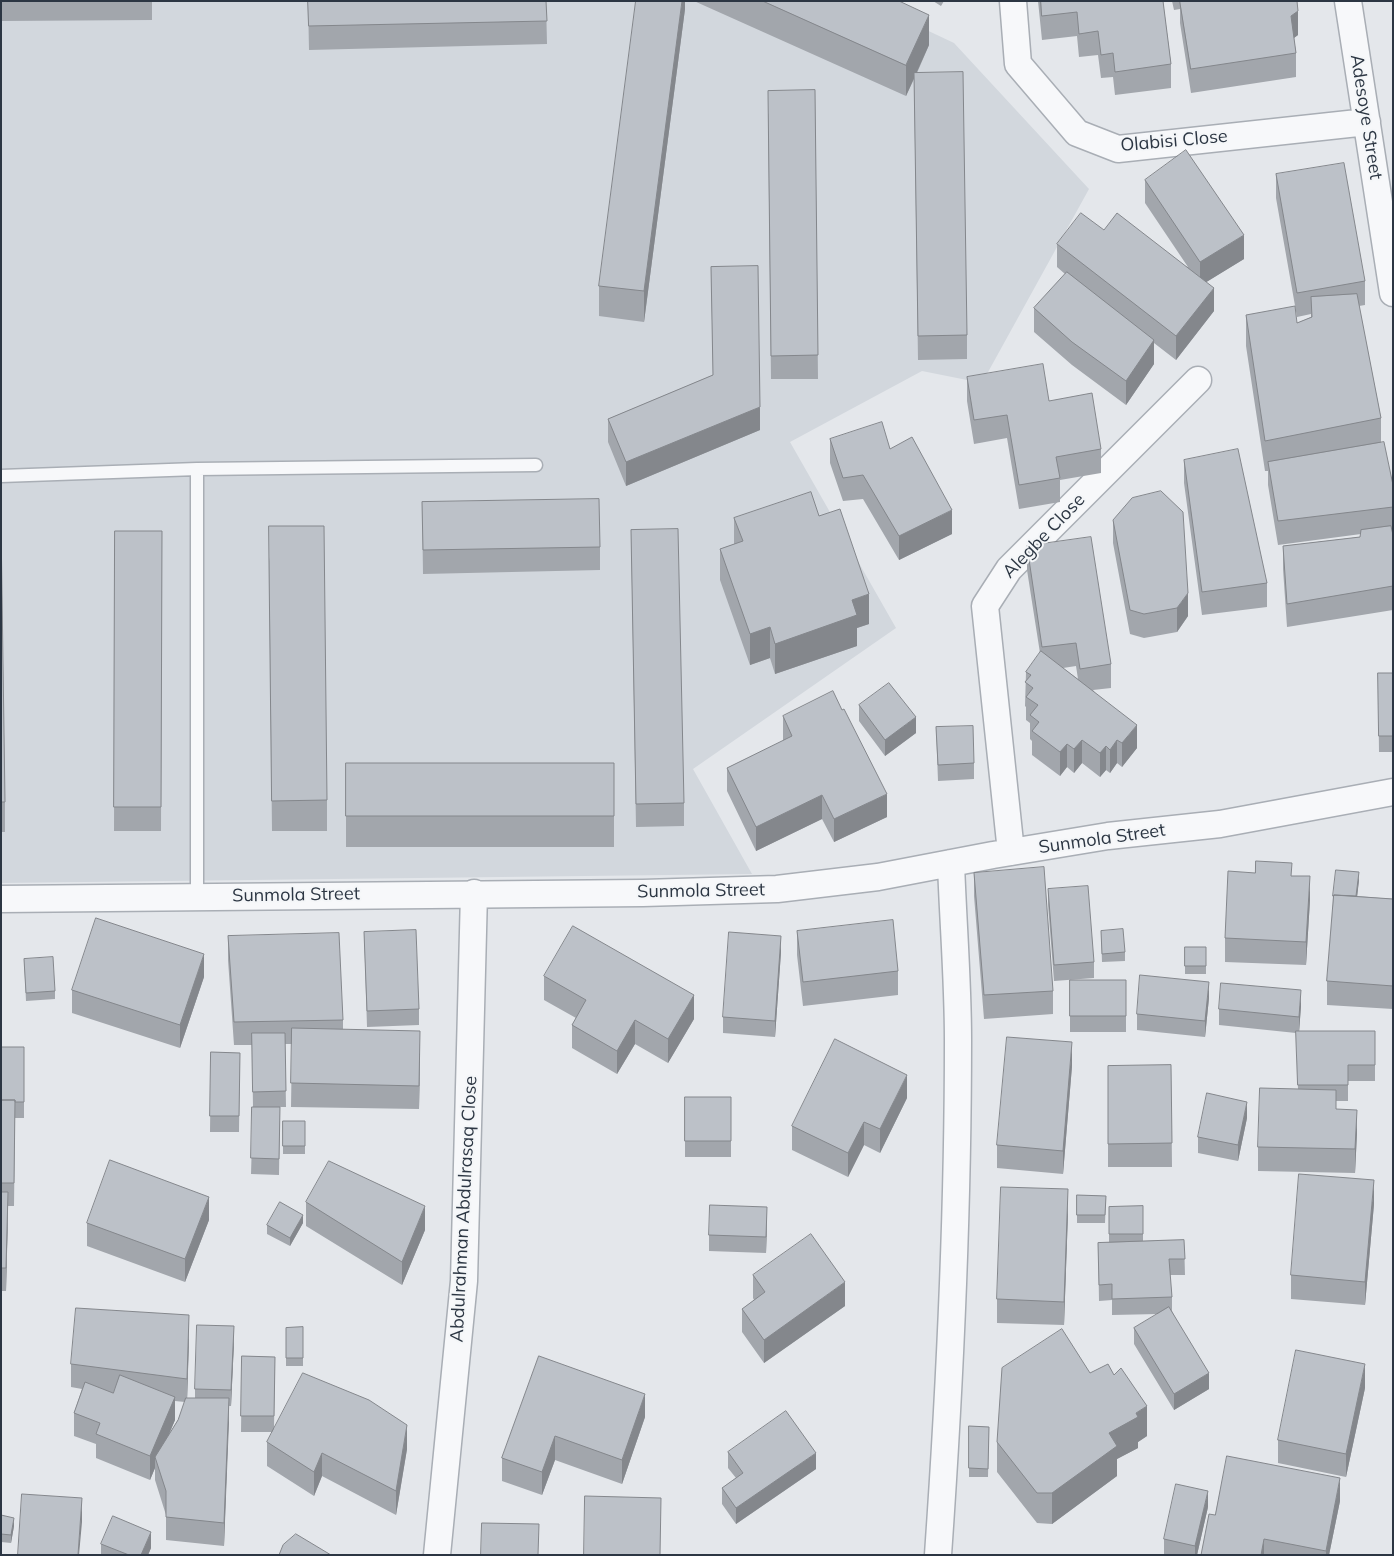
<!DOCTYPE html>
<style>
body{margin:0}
#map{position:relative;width:1394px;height:1556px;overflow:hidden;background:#e4e7eb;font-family:Mulish,sans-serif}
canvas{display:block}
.frame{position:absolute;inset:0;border:2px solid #2c3643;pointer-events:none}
</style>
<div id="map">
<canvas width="1394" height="1556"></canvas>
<div class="frame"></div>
</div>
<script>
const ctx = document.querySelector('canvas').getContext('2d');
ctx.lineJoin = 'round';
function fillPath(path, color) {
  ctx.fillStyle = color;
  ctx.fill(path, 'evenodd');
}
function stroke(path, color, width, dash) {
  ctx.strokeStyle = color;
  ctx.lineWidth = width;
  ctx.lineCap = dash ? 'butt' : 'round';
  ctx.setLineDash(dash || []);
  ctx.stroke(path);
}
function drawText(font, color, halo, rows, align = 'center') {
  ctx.font = font + ' Mulish,sans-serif';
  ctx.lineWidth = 4;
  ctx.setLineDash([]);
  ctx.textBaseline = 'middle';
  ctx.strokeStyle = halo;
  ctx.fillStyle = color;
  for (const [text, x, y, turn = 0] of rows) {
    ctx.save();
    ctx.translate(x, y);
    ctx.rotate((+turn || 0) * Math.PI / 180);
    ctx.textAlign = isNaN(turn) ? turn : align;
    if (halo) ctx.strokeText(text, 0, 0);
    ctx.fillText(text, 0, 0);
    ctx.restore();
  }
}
fillPath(new Path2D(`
 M1,1H865L954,43L1089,189L982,383L922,371L790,442L896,628L693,769L752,874L1,883Z`), '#d2d7dd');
const service = new Path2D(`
 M197,469V896
 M1,476L197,469L536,465`);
const minor = new Path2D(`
 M1013,1L1018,64L1077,133L1118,149L1367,122
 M1348,1L1393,293
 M1011,852L985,606L1009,569L1198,380
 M1,899L643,893L777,889L878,877L993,855L1108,836L1220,824L1393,792
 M437,1555L464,1281L474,893
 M938,1555C950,1384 958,1212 958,1040C958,981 953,922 951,863`);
stroke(service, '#a9aeb5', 15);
stroke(minor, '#a9aeb5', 29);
stroke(service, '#f7f8fa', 12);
stroke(minor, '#f7f8fa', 26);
fillPath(new Path2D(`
 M1,1H152V20L1,21Z
 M308,1H546L547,44L309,50Z
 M685,1V9L644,322L599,316V286Z
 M694,1H899L929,45L917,73L967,335V359L918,360L914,79L906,96Z
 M933,1H944L941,6Z
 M1038,1H1163L1171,64V88L1115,95L1113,77L1101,78L1098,55L1079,57L1077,36L1042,40Z
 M1172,1H1297L1298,35L1294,38L1296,53V77L1191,93L1180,23V9L1174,10Z
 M815,90L818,379H771L768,114Z
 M1276,174L1365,281V305L1359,306L1381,418V442L1393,485V530H1392L1393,535V610L1287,627L1283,569V546L1360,537L1361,534L1278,545L1268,485V471H1265L1246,346V315L1297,323L1311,317V314L1297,317L1276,198Z
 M1145,180L1244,259L1206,282L1214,311L1176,360L1154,343V364L1126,405L1072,365L1034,332V308L1065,274L1057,267V244L1104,230L1188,267L1145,203Z
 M711,267L760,430L626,486L608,442V419L713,375Z
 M967,377L1049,401L1101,449V473L1060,480V502L1019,509L1007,438L974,444L967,401Z
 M830,439L890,449L952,534L899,560L863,499L843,501L830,463Z
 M1184,460L1267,583V607L1202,615L1184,483Z
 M422,502L600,547V570L423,574Z
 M819,516L869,624L857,628V646L775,674L770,658L750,665L720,580V549L734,544V518Z
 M1113,520L1188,616L1177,632L1144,638L1130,634L1113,543Z
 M1,523L5,802V832H1Z
 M631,530L684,803V826L636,827Z
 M115,531H162L161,831H114Z
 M1027,546L1111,664V688L1093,690L1137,748L1122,767L1117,763L1110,773L1106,770L1100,777L1082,763L1074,773L1067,767L1060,776L1032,755V741L1030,739V723L1026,720V707L1025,706L1026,672L1040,653L1027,570ZM1076,666L1078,679L1063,668Z
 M269,557L327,800V831H272Z
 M1378,673H1393V752H1379Z
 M859,705L916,733L885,756L859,721Z
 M783,716L887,817L834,842L822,819L756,851L727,791V768L783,741Z
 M936,727L974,763V779L938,781Z
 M346,763H614V847H346Z
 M974,873L1053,991V1014L984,1019L974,896Z
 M1292,876L1310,900L1306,965L1225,962V938Z
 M1359,880L1357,896L1393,899V1009L1327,1005V981L1333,904V896Z
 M1048,889L1094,962V978L1054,981L1048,905Z
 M797,931L898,971V995L803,1006L797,955Z
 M1101,931L1125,952V961L1102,962Z
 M364,932L419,1009V1025L367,1027Z
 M228,936L343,1020V1029L420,1054L419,1109L291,1107L292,1044H285L286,1107H280L279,1175L251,1174L253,1107L252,1045H234L228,960Z
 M1185,947H1206V974H1185Z
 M781,952L775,1037L723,1033V1017Z
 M24,959L55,991V999L26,1001Z
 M544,976L694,1019L668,1063L635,1044L617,1074L572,1048V1025L576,1018L544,1000Z
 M204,977L180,1048L72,1013V990Z
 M1070,980H1126V1032H1070Z
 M1209,998L1205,1037L1137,1030V1014Z
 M1301,1006L1299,1031H1375V1081H1348V1101H1336V1109L1357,1133L1355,1173L1258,1171V1147L1298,1089L1296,1033L1219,1025V1009Z
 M1,1047H24V1118H15L14,1206H8L6,1291H1Z
 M211,1052L240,1053L239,1132H210Z
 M1171,1065L1172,1167H1108V1066Z
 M1072,1066L1063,1174L997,1168V1145Z
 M685,1097H731V1157H685Z
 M907,1098L880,1153L864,1145L848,1177L792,1150V1126Z
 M1247,1118L1238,1161L1198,1153V1137Z
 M283,1121H305V1154H283Z
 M1077,1195L1106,1196L1105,1223H1077Z
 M306,1202L425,1230L402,1285L306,1226Z
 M1374,1204L1365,1305L1291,1299V1275Z
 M1143,1206V1241L1184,1240L1185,1275H1170L1172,1297V1311L1209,1389L1174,1410L1134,1344V1328L1158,1314L1112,1315V1300L1099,1301L1098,1243L1109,1242V1207Z
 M1068,1213L1064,1325L997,1323V1299Z
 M209,1220L185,1282L87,1246V1223Z
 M303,1223L290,1246L267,1234V1225Z
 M767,1223L766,1253L709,1251V1235Z
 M753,1275L845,1306L764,1363L742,1332V1309L754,1300L753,1298Z
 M303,1327V1366H286V1328Z
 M189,1339L187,1398H195V1389L234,1342L231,1406H229L224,1546L166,1540V1515L155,1480V1468L150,1480L96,1458V1444L74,1436V1413L82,1389L71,1387V1364ZM175,1401L185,1402L178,1420L169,1434L175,1420Z
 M242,1356L275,1357L274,1429L407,1449L396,1515L322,1476L314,1496L267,1466V1442L273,1432H241Z
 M539,1356L645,1417L622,1484L555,1460L542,1495L502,1481V1458Z
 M1090,1373L1147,1436L1138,1442V1448L1117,1459V1476L1052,1524L1037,1523L997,1472V1442Z
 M1365,1388L1346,1477L1278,1463V1440Z
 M969,1426L989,1427L988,1477H969Z
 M728,1452L816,1469L736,1524L722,1504V1488L736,1478L728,1468Z
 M1340,1501L1329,1555H1201L1215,1515Z
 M1208,1507L1197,1555H1164V1539Z
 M1,1515L14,1526L11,1543L1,1542Z
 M101,1544L151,1548L148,1555H101Z`), '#a2a6ac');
fillPath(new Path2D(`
 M682,1H685V9L644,322V291Z
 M1298,11V35L1291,40V16Z
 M929,15V45L906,96V65Z
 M1244,235V259L1200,286V262Z
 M1214,288V311L1176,360V336Z
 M1154,340V364L1126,405V381Z
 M760,407V430L626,486V462Z
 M952,510V534L899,560V536Z
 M1188,593V616L1177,632V608Z
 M869,594V624L857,628V646L775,674V644L852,600Z
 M770,627V658L750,665V634Z
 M916,717V733L885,756V740Z
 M1137,725V748L1122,767V743Z
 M1082,740V763L1074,773V749Z
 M1117,740V763L1110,773V750Z
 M1067,744V767L1060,776V752Z
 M1106,746V770L1100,777V753Z
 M887,794V817L834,842V819Z
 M822,795V819L756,851V827Z
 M1359,872V880L1356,907V898Z
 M1310,876V900L1306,965V942Z
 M781,936V952L775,1037V1021Z
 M204,954V977L180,1048V1025Z
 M1209,982V998L1205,1037V1021Z
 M1301,990V1006L1299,1033V1017Z
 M694,995V1019L668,1063V1039Z
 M635,1020V1044L617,1074V1051Z
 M420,1031V1054L419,1109V1086Z
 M1072,1042V1066L1063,1174V1151Z
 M907,1075V1098L880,1153V1129Z
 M1247,1102V1118L1238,1161V1145Z
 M1357,1110V1133L1355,1173V1149Z
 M864,1122V1145L848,1177V1153Z
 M1374,1180V1204L1365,1305V1282Z
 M1068,1189V1213L1064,1325V1302Z
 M8,1192V1216L6,1291V1268Z
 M209,1197V1220L185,1282V1259Z
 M425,1206V1230L402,1285V1262Z
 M767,1207V1223L766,1253V1237Z
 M303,1215V1223L290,1246V1238Z
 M845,1282V1306L764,1363V1340Z
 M189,1315V1339L187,1403V1379Z
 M234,1326V1342L231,1406V1390Z
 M1365,1364V1388L1346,1477V1454Z
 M1209,1373V1389L1174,1410V1394Z
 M645,1394V1417L622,1484V1460Z
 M175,1397V1420L157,1463L155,1457V1468L150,1480V1456Z
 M229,1398V1422L224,1546V1523Z
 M1147,1406V1436L1138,1442V1448L1117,1459V1476L1052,1524V1493L1109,1433L1136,1413Z
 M407,1425V1449L396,1515V1491Z
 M555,1436V1460L542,1495V1472Z
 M322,1453V1476L314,1496V1472Z
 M816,1453V1469L736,1524V1508Z
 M1340,1478V1501L1329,1555H1326V1551Z
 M1208,1491V1507L1197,1555H1195V1546Z
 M82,1498V1522L79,1555H78Z
 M14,1518V1526L11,1543V1535Z
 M151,1532V1548L148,1555H141Z
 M1264,1539V1555H1261Z`), '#84878c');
const building = new Path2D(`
 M308,1H546L547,21L309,26Z
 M636,1H682L644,291L599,286Z
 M763,1H899L929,15L906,65Z
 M1041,1H1163L1171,64L1115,72L1113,53L1101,55L1098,31L1079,34L1077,12L1042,16Z
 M1180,1H1297L1298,11L1291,16L1296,53L1191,69Z
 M963,72L967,335L918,336L914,73Z
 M815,90L818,355L771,356L768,91Z
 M1186,150L1244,235L1200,262L1145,180Z
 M1344,163L1365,281L1297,293L1276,174Z
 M1081,213L1104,230L1117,213L1214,288L1176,336L1057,244Z
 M758,266L760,407L626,462L608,419L713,375L711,267Z
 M1067,272L1154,340L1126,381L1072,342L1034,308Z
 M1357,294L1381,418L1265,441L1246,315L1295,306L1297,323L1312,317L1311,297Z
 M1043,364L1049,401L1092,393L1101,449L1056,457L1060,478L1019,485L1007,415L974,420L967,377Z
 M882,422L890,449L912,437L952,510L899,536L863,475L843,478L830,439Z
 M1384,442L1393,485V507L1278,521L1268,462Z
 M1238,449L1267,583L1202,592L1184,460Z
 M1161,491L1183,512L1188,593L1177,608L1144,614L1130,610L1113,520L1132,498Z
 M811,492L819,516L840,509L869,594L852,600L857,615L775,644L770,627L750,634L720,549L743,541L734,518Z
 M599,499L600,547L423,550L422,502Z
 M1,523L5,802H1Z
 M269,526H324L327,800L272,801Z
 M1391,526L1393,535V586L1287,604L1283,546L1360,537L1361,530Z
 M678,529L684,803L636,804L631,530Z
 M115,531H162L161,807H114Z
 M1091,537L1111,664L1080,669L1076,643L1042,647L1027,546Z
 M1041,651L1137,725L1122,743L1117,740L1110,750L1106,746L1100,753L1082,740L1074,749L1067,744L1060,752L1032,731L1039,722L1030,715L1038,705L1026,697L1033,688L1025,682L1031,675L1026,672Z
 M1378,673H1393V736H1379Z
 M889,683L916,717L885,740L859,705Z
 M833,691L842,710L844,709L887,794L834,819L822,795L756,827L727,768L792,736L783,716Z
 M973,726L974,763L938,765L936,727Z
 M346,763H614V816H346Z
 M1256,861L1292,863L1291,876H1310L1306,942L1225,938L1228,871L1255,873Z
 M1044,867L1053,991L984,995L974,873Z
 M1336,870L1359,872L1356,896L1334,895V896H1333Z
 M1088,886L1094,962L1054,965L1048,889Z
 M1334,895L1393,899V986L1327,981Z
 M96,918L204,954L180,1025L72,990Z
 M893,920L898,971L803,982L797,931Z
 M573,926L694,995L668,1039L635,1020L617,1051L572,1025L586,1000L544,976Z
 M1123,929L1125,952L1102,954L1101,931Z
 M416,930L419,1009L367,1011L364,932Z
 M729,932L781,936L775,1021L723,1017Z
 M339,933L343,1020L234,1022L228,936Z
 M1185,947H1206V966H1185Z
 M53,957L55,991L26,993L24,959Z
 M1140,975L1209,982L1205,1021L1137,1014Z
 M1070,980H1126V1016H1070Z
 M1221,983L1301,990L1299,1017L1219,1009Z
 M292,1028L420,1031L419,1086L291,1083Z
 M1296,1031H1375V1065H1348V1085H1298Z
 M252,1033H285L286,1091L253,1092Z
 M1007,1037L1072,1042L1063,1151L997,1145Z
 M835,1039L907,1075L880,1129L864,1122L848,1153L792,1126Z
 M1,1047H24V1102H15V1100H1Z
 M211,1052L240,1053L239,1116H210Z
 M1171,1065L1172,1143L1108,1144V1066Z
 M1260,1088L1336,1090V1109L1357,1110L1355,1149L1258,1147Z
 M1207,1093L1247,1102L1238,1145L1198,1137Z
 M685,1097H731V1141H685Z
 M1,1100H15L14,1183H1Z
 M252,1107H280L279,1159L251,1158Z
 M283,1121H305V1146H283Z
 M110,1160L209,1197L185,1259L87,1223Z
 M329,1161L425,1206L402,1262L306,1202Z
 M1299,1174L1374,1180L1365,1282L1291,1275Z
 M1001,1187L1068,1189L1064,1302L997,1299Z
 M1,1192H8L6,1268H1Z
 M1077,1195L1106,1196L1105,1215H1077Z
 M280,1202L303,1215L290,1238L267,1225Z
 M710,1205L767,1207L766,1237L709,1235Z
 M1143,1206V1234H1109V1207Z
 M811,1234L845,1282L764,1340L742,1309L765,1292L753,1275Z
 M1184,1240L1185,1259H1169L1172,1297L1112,1299V1284L1099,1285L1098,1243Z
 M1169,1307L1209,1373L1174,1394L1134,1328Z
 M76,1308L189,1315L187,1379L71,1364Z
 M197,1325L234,1326L231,1390L195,1389Z
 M303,1327V1358H286V1328Z
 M1062,1329L1090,1373L1108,1364L1114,1375L1121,1368L1147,1406L1136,1413L1138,1417L1109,1433L1117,1446L1052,1493H1037L997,1442L1002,1368Z
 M1296,1350L1365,1364L1346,1454L1278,1440Z
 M242,1356L275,1357L274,1416H241Z
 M539,1356L645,1394L622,1460L555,1436L542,1472L502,1458Z
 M303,1373L369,1400L407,1425L396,1491L322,1453L314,1472L267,1442Z
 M120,1375L175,1397L150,1456L96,1434L100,1423L74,1413L85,1382L113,1393Z
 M186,1398H229L224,1523L166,1517V1491L155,1457L178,1420Z
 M786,1411L816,1453L736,1508L722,1488L743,1473L728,1452Z
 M969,1426L989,1427L988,1469L969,1468Z
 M1227,1456L1340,1478L1326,1551L1264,1539L1261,1555H1201L1209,1514L1215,1515Z
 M1176,1484L1208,1491L1195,1546L1164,1539Z
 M22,1494L82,1498L78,1555H18Z
 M585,1496L661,1498L660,1555H584Z
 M1,1515L14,1518L11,1535L1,1534Z
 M113,1516L151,1532L141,1555H129L101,1544Z
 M482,1523L539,1524L538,1555H481Z
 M296,1534L331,1555H279L283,1545Z`);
fillPath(building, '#bcc1c8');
stroke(building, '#84878c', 1);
drawText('18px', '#2c3643', '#f4f6f8', [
 ["Adesoye Street",1366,117,81],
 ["Olabisi Close",1174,141,-5],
 ["Alegbe Close",1044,536,-46],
 ["Sunmola Street",1102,839,-8],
 ["Sunmola Street",701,891,-1],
 ["Sunmola Street",296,895,-1],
 ["Abdulrahman Abdulrasaq Close",464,1209,-87]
]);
</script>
